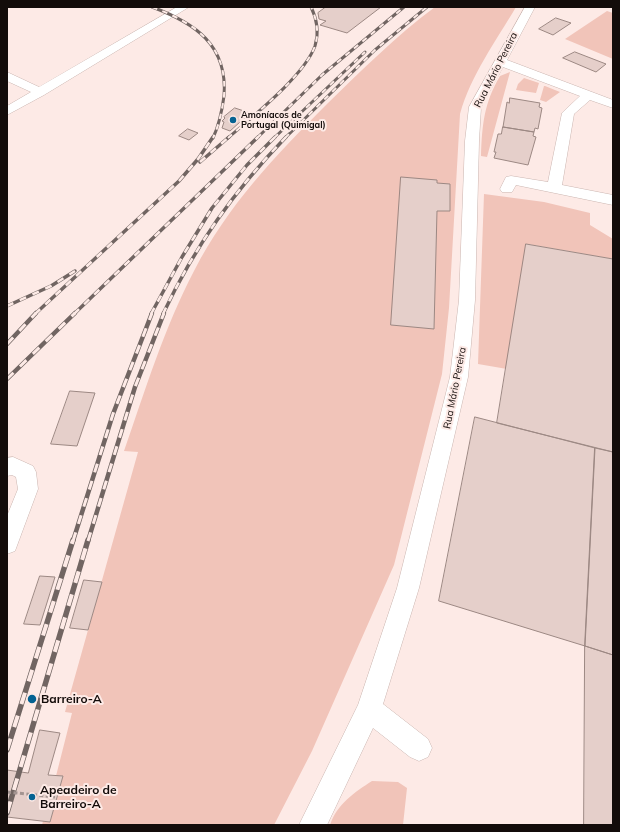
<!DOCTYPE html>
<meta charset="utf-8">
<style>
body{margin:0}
#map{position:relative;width:620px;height:832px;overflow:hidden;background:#fdeae6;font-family:Mulish,sans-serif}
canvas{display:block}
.frame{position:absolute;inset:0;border:8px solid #130c0a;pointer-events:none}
</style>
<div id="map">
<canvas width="620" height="832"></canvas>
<div class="frame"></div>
</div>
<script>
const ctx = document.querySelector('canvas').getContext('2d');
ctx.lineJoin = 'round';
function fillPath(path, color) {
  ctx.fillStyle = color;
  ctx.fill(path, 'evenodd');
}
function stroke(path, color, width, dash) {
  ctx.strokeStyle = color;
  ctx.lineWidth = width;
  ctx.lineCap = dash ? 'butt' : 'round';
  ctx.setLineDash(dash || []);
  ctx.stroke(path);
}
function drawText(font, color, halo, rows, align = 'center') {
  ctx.font = font + ' Mulish,sans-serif';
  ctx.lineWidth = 4;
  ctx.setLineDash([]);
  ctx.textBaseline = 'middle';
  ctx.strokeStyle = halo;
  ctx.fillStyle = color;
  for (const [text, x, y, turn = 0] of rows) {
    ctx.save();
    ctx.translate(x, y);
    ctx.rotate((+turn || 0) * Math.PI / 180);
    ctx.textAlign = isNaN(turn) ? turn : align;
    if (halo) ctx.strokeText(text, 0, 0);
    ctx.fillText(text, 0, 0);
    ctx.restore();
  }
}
fillPath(new Path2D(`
 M435,7H516C496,41 471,75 460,114L449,308L442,374L394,565L312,751L274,825H42L43,821L50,822L63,776H56L72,713L65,712L138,452L124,451C145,391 164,328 194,271C228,205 275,156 327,104C362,70 396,36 435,7Z
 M607,11L613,13V59L565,39Z
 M510,72L487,157L481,156C482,125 484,103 500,76Z
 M524,78L539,83L536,93L516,90L518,84Z
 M544,86H545L560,92L546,102L540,100Z
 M484,194L544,202L590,213V225L613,239V259L527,244L507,369L478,364Z
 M372,781L398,782L407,788L403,825H330C337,804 355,792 372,781Z`), '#f1c4b9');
const building = new Path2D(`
 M326,7H381L347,33L320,25L326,21L319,19L318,13Z
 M556,18L571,23L553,35L539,29Z
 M575,52L606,64L596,72L563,58Z
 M510,98L540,103L539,107L542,108L538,129L535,128L534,132L503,127L507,102L509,103Z
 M235,108L250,113L230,131L222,128L224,122L222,121L225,118L224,117Z
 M503,127L534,132L533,136L536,137L528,165L494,158L496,152H494L498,134H501Z
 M188,129L198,133L189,140L179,136Z
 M401,177L437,180V183L450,184V211H437L434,329L391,325Z
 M526,244L613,259V452L497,423Z
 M70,391L95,393L77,446L51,444Z
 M475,417L595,448L585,646L439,601Z
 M595,448L613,452V655L585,646Z
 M40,576L55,577L40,625L24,624Z
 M84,580L102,582L88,630L70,628Z
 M585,646L613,655V825H584Z
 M40,730L60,733L48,775L63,776L50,822L7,817V770L28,773Z`);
fillPath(building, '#e5cfca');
stroke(building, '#9c8883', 1);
const minor = new Path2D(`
 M177,7H189L44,95L7,115V106L31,92L7,81V72L39,87Z
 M525,7H535L507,60L613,100V108L590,100L574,114L562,185L613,195V205L516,185L512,192H502L500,189L506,177L511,176L548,182L562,113L580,96L503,67L481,107L479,141L475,300L468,377L419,588L383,704L428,739L432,748L428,757L419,761L410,757L373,728L327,825H299L358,705L397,588L450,377L459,300L465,141L469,107Z
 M13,457L33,466L36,472L38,489L15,551L7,554V516L18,489L16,477L12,475L7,476V458Z`);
stroke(minor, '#cab5b0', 1);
fillPath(minor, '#fff');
const railFar3 = new Path2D(`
 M152,7C195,23 228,45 224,96C222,111 219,125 213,138
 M228,138C253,116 304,76 315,46C319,33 317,19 311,7
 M257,138L322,75L404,7
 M274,138L365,52
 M285,138L375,50L427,7`);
const railFar2 = new Path2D(`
 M200,162L229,137
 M7,306L51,286L75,271
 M35,314L179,181L198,159L213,137
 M74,314L258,137
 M151,314L182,257L212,208L247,165L275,137
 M163,314C195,246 234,191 286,137`);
const railFar1 = new Path2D(`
 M7,344L36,313
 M7,379L75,313
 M73,541L113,414L152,313
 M88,541L135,387L164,313`);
const rail = new Path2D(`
 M7,750L73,540
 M7,813L88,540`);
stroke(railFar3, '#716562', 3);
stroke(railFar2, '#716562', 3.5);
stroke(railFar1, '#716562', 4.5);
stroke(rail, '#716562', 5.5);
stroke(railFar3, '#fdeae6', 2, [5.5]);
stroke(railFar2, '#fdeae6', 2.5, [7]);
stroke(railFar1, '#fdeae6', 3, [9]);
stroke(rail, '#fdeae6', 4, [12]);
stroke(new Path2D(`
 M7,792L55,797`), '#a39491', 3, [4, 2.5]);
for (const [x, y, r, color] of [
 [233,120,4,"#046292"],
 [32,699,5,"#046292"],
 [32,797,4,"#046292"]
]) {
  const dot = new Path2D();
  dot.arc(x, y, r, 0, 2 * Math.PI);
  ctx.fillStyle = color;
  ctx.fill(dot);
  stroke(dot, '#fdeae6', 1.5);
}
drawText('bold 9px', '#130c0a', '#fdeae6', [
 ["Amoníacos de",241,115],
 ["Portugal (Quimigal)",241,125]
], 'left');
drawText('10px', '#130c0a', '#fdeae6', [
 ["Rua Mário Pereira",496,70,-63],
 ["Rua Mário Pereira",455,388,-79]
]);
drawText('bold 12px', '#130c0a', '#fdeae6', [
 ["Barreiro-A",41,699],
 ["Apeadeiro de",40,790],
 ["Barreiro-A",40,804]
], 'left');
</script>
